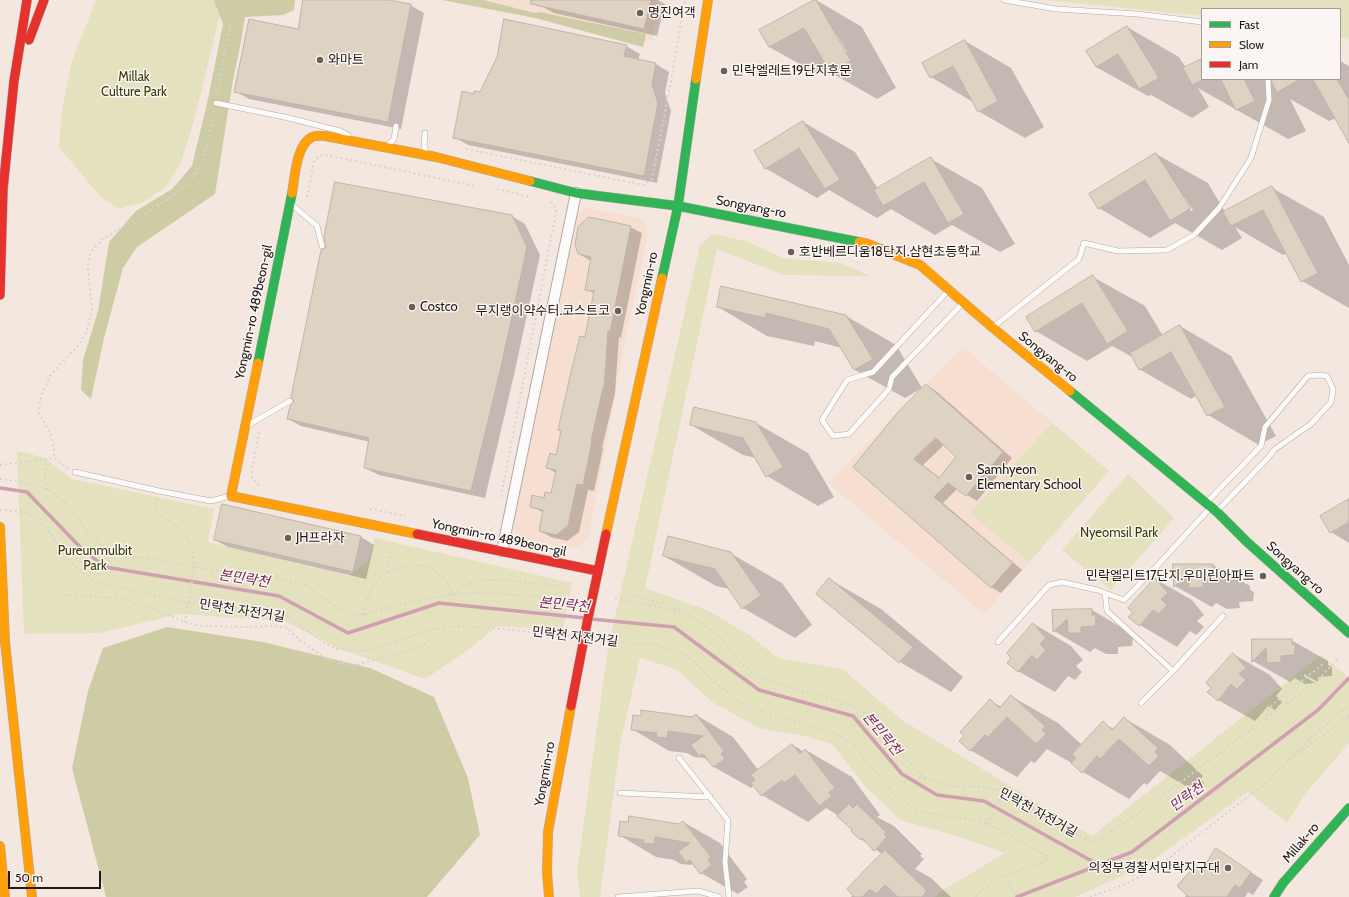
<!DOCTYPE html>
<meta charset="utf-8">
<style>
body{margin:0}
#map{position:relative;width:1349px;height:897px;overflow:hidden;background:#f4e7df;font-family:Cabin,sans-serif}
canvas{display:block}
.legend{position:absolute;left:1201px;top:8px;width:140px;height:72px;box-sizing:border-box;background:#fbf6f3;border:1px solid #a39d99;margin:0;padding:5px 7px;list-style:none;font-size:12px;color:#201813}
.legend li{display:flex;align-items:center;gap:8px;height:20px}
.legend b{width:20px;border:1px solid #a39d99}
.scale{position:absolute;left:8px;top:871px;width:93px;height:18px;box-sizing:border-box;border:2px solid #201813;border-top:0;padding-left:5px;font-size:12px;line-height:14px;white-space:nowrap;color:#201813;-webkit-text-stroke:3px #fbf6f3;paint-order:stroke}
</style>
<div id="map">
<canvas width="1349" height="897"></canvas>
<ul class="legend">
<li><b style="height:5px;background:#30b455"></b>Fast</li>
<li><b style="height:5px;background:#ff9f0a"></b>Slow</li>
<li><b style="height:5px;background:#e5322d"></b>Jam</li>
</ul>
<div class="scale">50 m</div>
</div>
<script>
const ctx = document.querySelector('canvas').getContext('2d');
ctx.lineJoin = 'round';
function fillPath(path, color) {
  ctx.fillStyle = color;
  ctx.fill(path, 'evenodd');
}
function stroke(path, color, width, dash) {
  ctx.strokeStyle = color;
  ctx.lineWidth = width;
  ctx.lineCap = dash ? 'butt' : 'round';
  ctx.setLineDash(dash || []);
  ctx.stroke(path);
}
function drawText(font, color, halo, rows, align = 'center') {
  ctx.font = font + ' Cabin,"Noto Sans KR",sans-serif';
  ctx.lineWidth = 3;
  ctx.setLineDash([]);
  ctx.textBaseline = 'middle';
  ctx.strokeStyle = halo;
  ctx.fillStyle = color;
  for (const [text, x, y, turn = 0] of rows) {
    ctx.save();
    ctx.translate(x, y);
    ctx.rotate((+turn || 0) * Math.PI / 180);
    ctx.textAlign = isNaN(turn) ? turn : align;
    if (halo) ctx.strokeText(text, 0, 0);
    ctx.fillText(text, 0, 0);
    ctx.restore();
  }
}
fillPath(new Path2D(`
 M466,0H659L652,42Z
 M588,208L641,218L646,225L648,234L627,332L589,535L585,542L579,546L569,548L523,539L517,534L514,530L513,524L578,215L582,210Z
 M963,347L1109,471L984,614L828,483Z`), '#f6dfd1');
fillPath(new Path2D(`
 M96,0H231L220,15L194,121L181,162L166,187L143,202L119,209L100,196L59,147L62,110L72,61Z
 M1045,0H1349V40L1340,37V9H1202V16Z
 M713,234L746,241L783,258L841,263L869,276L784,275L717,249L645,588L707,610L749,635L778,658L842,669L902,720L1092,836L1321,655L1349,678V743L1305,794L1287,823L1248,792L1146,865L1075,897H935L940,892L1005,853L960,837L900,820L865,786L832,744L804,736L759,728L712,702L676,669L640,658L620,744L600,897H580L577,872L608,648L700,245Z
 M1052,423L1109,471L1029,562L970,513Z
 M17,451L45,458L72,479L214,509L208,542L349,576L368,561L375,538L572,583L563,630L498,626L461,655L425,679L338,648L284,621L180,614L100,633L24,634Z
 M1128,474L1174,518L1111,590L1062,550Z`), '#e3e1be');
fillPath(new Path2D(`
 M214,0H295L294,10L283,15L245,17L241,42L233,80L215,194L137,247L123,268L104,338L91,399L81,390L83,360L98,311L109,242L136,211L172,189L192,166L208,99L223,24Z
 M442,0H483L535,13L540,12L646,34L643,47L535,18Z
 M167,627L263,642L370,668L434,697L468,778L480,835L427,897H106L72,768L88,691L103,648Z`), '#cecca4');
fillPath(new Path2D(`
 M304,0H384L410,5L424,13L401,129L249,99L235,91L298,30Z
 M542,0H658L665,4L657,36L554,13L541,6Z
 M816,0L862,27L896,88L877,99L830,72L828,67L816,73L769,47ZM837,35L847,52H844L835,36Z
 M1127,27L1179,57L1186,68L1202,60V79H1340V61L1349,66V140L1336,118L1329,121L1290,99L1306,131L1288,139L1198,88L1209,107L1192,118L1151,95L1148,96L1096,67Z
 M965,41L1011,68L1044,127L1025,138L978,111L973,102L931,77L924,64Z
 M626,46L640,54L638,60L656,64L669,72L665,93L671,111L657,183L468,145L454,137L474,95Z
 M803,122L855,152L878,189L931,159L982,188L1015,244L1000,252L952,225L935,235L891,209L877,218L829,190L817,198L765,168Z
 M1156,154L1208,183L1225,212L1272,188L1324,217L1349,265V308L1302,281L1287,253L1283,255L1235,227L1242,238L1222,250L1175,223L1150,238L1099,208ZM1182,197H1185L1193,210L1191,211Z
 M512,216L525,224L540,255L514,375L485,498L379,475L365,468L370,442L301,426L288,419Z
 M630,227L642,233L621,338L619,337L615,393L602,448L603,449L594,491L588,490L579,532L567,541L551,537L540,531L544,513L531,506L552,494L556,473L547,468L557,456L586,338L595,294L586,289L591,261L579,254Z
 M1093,277L1145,306L1163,336L1180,326L1231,356L1276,436L1259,445L1208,415L1197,395L1191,399L1139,369L1134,358L1112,346L1087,361L1036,331Z
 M718,307L846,316L896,345L922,388L905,398L855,370L842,348L815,341L814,346L767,336Z
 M926,385L936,391L1012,458L977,501L957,489L943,503L1022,570L1001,593L991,587L855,467ZM945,444L958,457L940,478L923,465Z
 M756,423L808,453L834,497L818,506L767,476L756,458L743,455L691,425Z
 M1349,500V543L1331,532Z
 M223,505L361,537L374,545L366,579L228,547L215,540Z
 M730,553L782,583L812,625L795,638L743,608L730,589L716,586L664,556Z
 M1174,565H1213L1250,586V590L1254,592L1253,601L1239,602L1240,608L1227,609L1216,603L1212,607L1175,586Z
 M829,579L881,609L963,677L951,692L900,662Z
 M1155,579L1192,600L1204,615L1197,621L1204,627L1196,635L1190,631L1177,647L1140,625L1130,617Z
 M1092,610L1129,632V635L1133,637L1132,646L1118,647V654H1106L1095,648L1090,652L1054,631L1053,611Z
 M1034,624L1071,646L1083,660L1076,666L1082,672L1075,680L1068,676L1055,692L1018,671Z
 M1253,640H1291L1328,661V665L1332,667V676L1318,677V682L1304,674V676L1315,683L1305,684L1295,678L1290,682L1253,661Z
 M1233,654L1270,675L1282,689L1276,696L1282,702L1275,710L1268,706L1255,721L1218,700Z
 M1011,696L1058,723L1082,745L1103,723L1114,729L1124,718L1170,745L1203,776L1200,779L1204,783L1196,792L1160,771L1147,785L1144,783L1129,799L1083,772L1075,765L1047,749L1035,763L1031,761L1017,777L970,750L990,701L1002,707Z
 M696,715L733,737L759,771L793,745L804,752L806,750L852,777L880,815L877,817L894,826L922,854L920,856L924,859L915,869L931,878L951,897H851L882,854L861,839L839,816L826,808L808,822L762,795L754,785L751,788L714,767L709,761L704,758L694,757L687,753L669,751L632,729L692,718Z
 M683,822L720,843L747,879L744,882L748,887L738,894L701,873L696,867L691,864V865L681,864L674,860L656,857L619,835L679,825Z
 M1216,850L1263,880L1253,895L1248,892L1245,897H1185Z`), '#0003');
stroke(new Path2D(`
 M0,488L27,492L81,548L105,567L279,596L348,633L439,603L585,618
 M591,619L674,627L759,690L853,716L902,774L937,795L984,801L1099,865
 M1017,897L1132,852L1318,710L1349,678`), '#d1a0b0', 3.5);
const building = new Path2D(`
 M303,0H389L411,4L388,122L234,92L249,19L298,29Z
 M531,0H651L644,29L531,4Z
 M814,0H816L851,61L830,72L804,28L769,47L759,30Z
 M504,19L627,45L624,56L656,63L652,85L658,103L644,176L453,138L462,91L474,94V91L480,92L497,57Z
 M1127,26L1159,78L1139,89L1118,54L1096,67L1086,51Z
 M965,40L998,101L978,112L953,66L930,78L922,63Z
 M1202,59V80L1192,85L1183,68Z
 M1221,79H1244L1255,101L1236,110Z
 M1272,79H1301L1277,92L1272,83Z
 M1313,79H1337L1349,100V143Z
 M803,121L840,180L825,189L799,148L765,169L754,151Z
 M1156,153L1191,208L1170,221L1145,180L1098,209L1089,194Z
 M931,157L964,214L948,223L924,182L883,206L874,190Z
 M335,182L512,215L527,247L501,367L471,491L364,468L369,438L287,419L290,406L294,401L291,397L321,250L324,249L326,247L324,237Z
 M1272,186L1318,273L1301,282L1263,210L1231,226L1223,212Z
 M589,217L631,226L610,332L608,331L604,388H603L591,441H592L583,485L577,484L568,526L556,535L539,531L543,510L530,507L532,495L544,498L545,492L551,493L556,470L546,468L550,453L556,455L561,431L558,430L571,372L580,336L585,337L594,291L585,290L591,257L578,254L575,245L578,227Z
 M1093,275L1128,331L1107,344L1082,303L1035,332L1026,317Z
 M721,286L846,315L873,359L854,370L829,329L766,313L765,318L717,307Z
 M1180,325L1225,407L1207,416L1171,352L1139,370L1130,353Z
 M926,384L1003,452L966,496L948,483L934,497L1013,563L991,588L853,467L898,412ZM936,438L956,457L939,478L914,459Z
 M694,407L756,422L783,467L766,477L743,438L690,425Z
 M1349,499V522L1330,533L1320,516Z
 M222,504L361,536L353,572L214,540Z
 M668,536L731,552L761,595L742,609L715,569L663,556Z
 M1173,564H1213V569L1217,570V580L1203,581V587L1189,588L1188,573L1174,587Z
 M829,578L913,647L899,663L816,594Z
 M1155,578L1168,593L1161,599L1167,605L1159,614L1153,610L1139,626L1128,617L1133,613L1128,608Z
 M1092,609V615H1096L1095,626L1081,627V633H1068L1067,619L1053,632L1052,610Z
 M1033,623L1046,638L1040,644L1046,650L1037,660L1032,655L1018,672L1007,663L1011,658L1007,653Z
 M1252,639H1292V644L1295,645V655L1281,656V662L1267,663L1266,648L1252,662Z
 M1233,653L1246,668L1239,674L1246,680L1237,689L1231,684L1218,701L1207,692L1211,688L1206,683Z
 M1011,695L1045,726L1042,730L1046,734L1036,744L1007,717L988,737L985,735L970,751L959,741L964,736L960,732L990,699L999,708Z
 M641,710L692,717L696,714L724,751L721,754L725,759L713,767L703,754L699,756L691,745L703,736L668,731L667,738L656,737L657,733L631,730L633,715L641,716Z
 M1124,717L1158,748L1155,752L1159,756L1149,766L1119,739L1100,759L1097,756L1082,773L1071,763L1076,758L1072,754L1103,721L1112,730Z
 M792,744L800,754L805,749L835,788L829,792L832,796L819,806L795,775L784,783L782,780L761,796L751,783L755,780L751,775Z
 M849,804L853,808L857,804L886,832L884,834L887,837L874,851L862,838L860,840L851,831L852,830L837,816Z
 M629,816L679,824L683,821L711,857L708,860L712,865L700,874L690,860L686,862L678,852L690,843L655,837L654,844L643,843L644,840L618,836L620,821L628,822Z
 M1216,848L1251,872L1240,888L1235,885L1227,897H1189L1177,886L1196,865L1202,869Z
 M885,850L927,891L922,897H898L885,885L876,894L870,889L862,897H854L847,889Z`);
fillPath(building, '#ded2c2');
stroke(building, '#bdb5ad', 1);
const lane = new Path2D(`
 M1004,0L1056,9L1137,14L1202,22
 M216,103L289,118L340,131L348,135
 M425,133L424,145L426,152
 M388,145L394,139L396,126
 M291,204L317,226L322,246
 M948,291L873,372L847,380L822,420L833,436L849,434L889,389L892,377L963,303
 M993,327L1079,259L1084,243L1118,251L1167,250L1194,235L1219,208L1251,158L1269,100L1268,79
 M248,425L290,401
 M75,472L159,491L211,501L230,496
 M1207,502L1261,446L1265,427L1308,376L1319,375L1327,376L1333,389L1331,402L1311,424L1275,449L1267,459L1217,511
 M1105,593L1107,611L1173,671L1141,703
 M998,642L1049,585L1062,582L1097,590L1124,600L1156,567L1210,508
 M1173,671L1223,616
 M679,758L728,820L725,862L729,897
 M620,793L710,797
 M618,897L698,891L719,897`);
const street = new Path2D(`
 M502,551L576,193`);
const fast = new Path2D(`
 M530,181L576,193L678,206L859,242
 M662,278L678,206L696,79
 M258,363L292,193
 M1070,391L1217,512L1247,542L1349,633
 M1274,897L1283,883L1349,808`);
const slow = new Path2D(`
 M696,79L708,0
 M292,193C295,177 296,145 312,137C316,135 321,136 325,136L436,157L530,181
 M859,242L868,244L920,265L993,328L1070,391
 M258,363L231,496L417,534
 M0,527L5,642L32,897
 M606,534L662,278
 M0,846L5,897
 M549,897L547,872L548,832L571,706`);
const jam = new Path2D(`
 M29,40L44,0
 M0,295L3,189L14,81L27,0
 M417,534L598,571
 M571,706L587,623L606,534`);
stroke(lane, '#b3a8a2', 6);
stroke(street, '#b3a8a2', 12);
stroke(fast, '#b3a8a2', 10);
stroke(slow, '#b3a8a2', 10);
stroke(jam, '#b3a8a2', 10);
stroke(new Path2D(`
 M217,95L231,20
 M466,149L643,185L652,179L673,70L685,0
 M497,189L530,197
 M307,197L314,162L319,156L326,155L476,186
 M259,432L251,476L260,487
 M0,465L54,458
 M68,469L54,458V447L50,433L39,413L41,396L50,376L80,343L86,333L92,309L88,269L89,257L93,249L103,239L176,194C206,169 206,147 214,111
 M0,479C20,482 41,483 58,497C79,513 87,539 111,552L242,575L279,578L307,586L338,608L350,614L363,615L406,603L453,594L462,586L481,580H506L562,587
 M47,490L45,477L47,460
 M501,497L556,212L554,205L550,201
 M157,498C156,502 154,507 155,510C156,514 161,516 164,517C175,524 184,533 190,543C199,563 188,600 185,622
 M370,509L405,516
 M0,510C9,511 19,511 28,514C46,520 57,546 69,560C78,569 88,576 98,583L234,612L286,615L324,643L338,649L366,651L431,630L457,626L492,628L571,636
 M486,533L495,527
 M387,573L393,543
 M65,595L118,598L160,612L185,622L201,626L246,627L273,626L288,628L295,636L327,660L352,666L419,648L429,641V631
 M632,596L669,604L699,621L712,631L725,643L740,662L752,673L773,682L848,704L862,711L881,727L912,766L925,778L952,786L987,787L1003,791L1045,817L1091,842H1097L1177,785L1265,719L1268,712L1272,705L1323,664
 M615,598L681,612
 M364,615C365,599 373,581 387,573C392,570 399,569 405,567C417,564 429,565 439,574C446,579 450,586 453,594L478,593L579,598
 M597,639L617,642L657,645L682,653L697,664L711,679L735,698L748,707L835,734L854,745L895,796L915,810L934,814L980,821L997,829L1047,856V859L1043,863L999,877L975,897
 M1266,718L1315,683L1338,659
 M1295,756L1349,716
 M988,824L1003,791
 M1006,875L1016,897
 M1090,897L1125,884L1156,868L1267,782L1315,734L1349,705`), '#d6d3d1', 2, [2, 3]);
stroke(lane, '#fdfbfa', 5);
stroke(street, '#fdfbfa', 10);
stroke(fast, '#30b455', 9);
stroke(slow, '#ff9f0a', 9);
stroke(jam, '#e5322d', 9);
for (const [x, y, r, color] of [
 [640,13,4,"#6a605a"],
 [320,60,4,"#6a605a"],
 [724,71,4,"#6a605a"],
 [791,252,4,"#6a605a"],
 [412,307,4,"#6a605a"],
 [618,311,4,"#6a605a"],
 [969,477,4,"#6a605a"],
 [288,538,4,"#6a605a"],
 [1263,576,4,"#6a605a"],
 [1228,868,4,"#6a605a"]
]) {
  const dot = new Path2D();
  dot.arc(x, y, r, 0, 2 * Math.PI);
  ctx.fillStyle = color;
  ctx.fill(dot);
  stroke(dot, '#fbf6f3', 1.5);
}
drawText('13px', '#201813', '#fbf6f3', [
 ["명진여객",648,13],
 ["와마트",328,60],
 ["민락엘레트19단지후문",732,71],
 ["호반베르디움18단지.삼현초등학교",799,252],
 ["Costco",420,307],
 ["무지랭이약수터.코스트코",610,311,"right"],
 ["Samhyeon",977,470],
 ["Elementary School",977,485],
 ["JH프라자",296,538],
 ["민락엘리트17단지.우미린아파트",1255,576,"right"],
 ["의정부경찰서민락지구대",1220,868,"right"]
], 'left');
drawText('13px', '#3a3d0a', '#fbf6f3', [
 ["Millak",134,77],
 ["Culture Park",134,92],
 ["Nyeomsil Park",1119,533],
 ["Pureunmulbit",95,551],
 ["Park",95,566]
]);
drawText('13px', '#201813', '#fbf6f3', [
 ["Songyang-ro",751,207,11],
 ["Yongmin-ro",647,284,-78],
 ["Yongmin-ro 489beon-gil",254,312,-78],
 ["Songyang-ro",1048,357,39],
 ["Yongmin-ro 489beon-gil",499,538,12],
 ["Songyang-ro",1295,568,42],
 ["민락천 자전거길",242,611,9],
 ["민락천 자전거길",575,637,7],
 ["Yongmin-ro",545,774,-80],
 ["민락천 자전거길",1038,813,29],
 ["Millak-ro",1301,843,-49]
]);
drawText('italic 14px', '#77294f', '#fbf6f3', [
 ["본민락천",244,579,9],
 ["본민락천",564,605,6],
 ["본민락천",882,734,50],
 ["민락천",1187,797,-37]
]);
</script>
